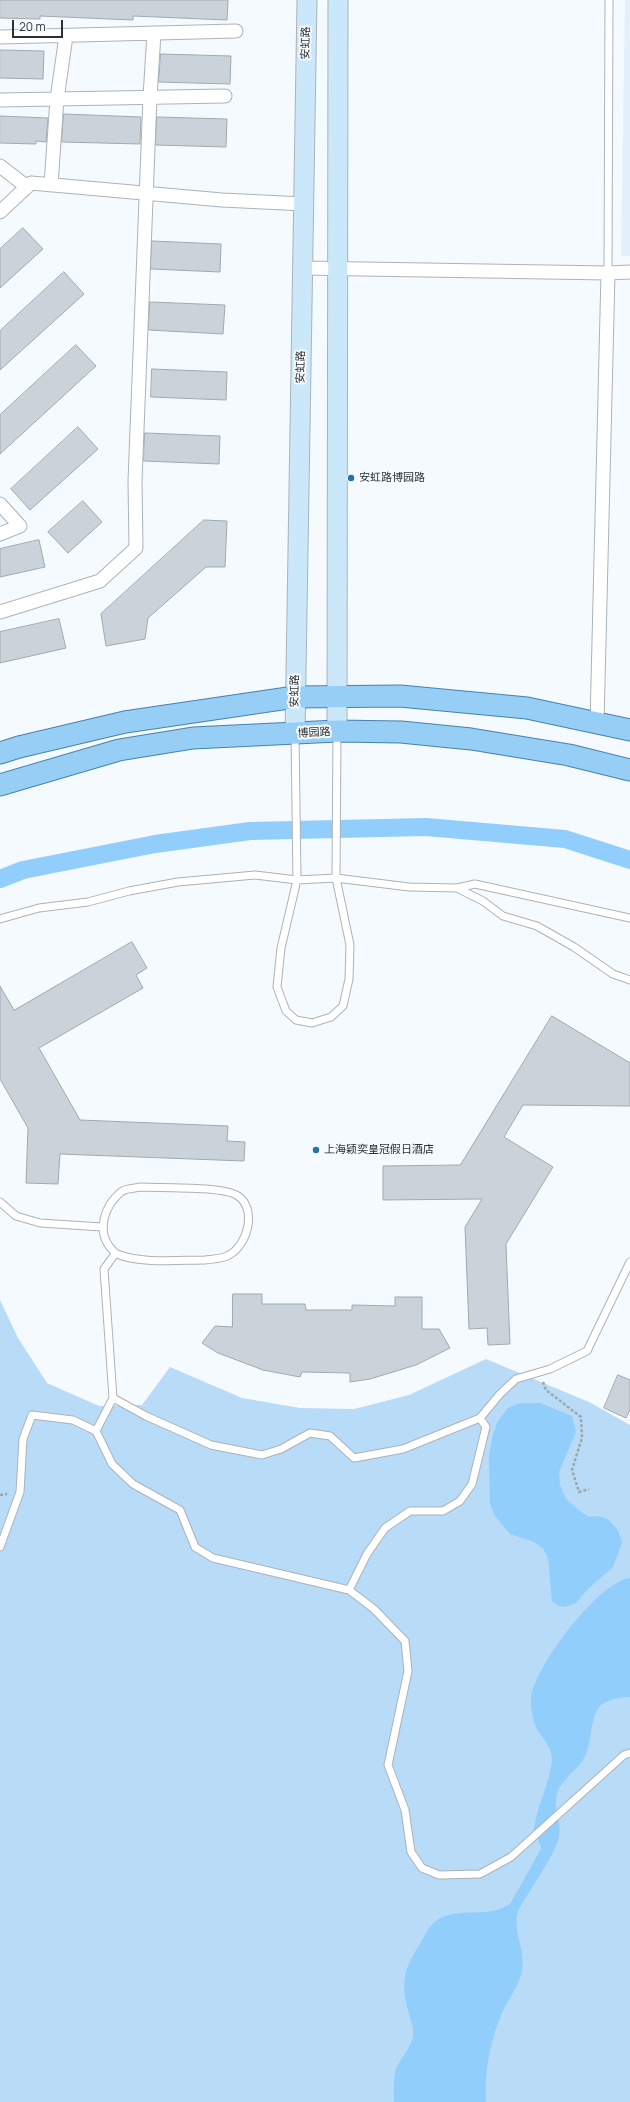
<!DOCTYPE html>
<meta charset="utf-8">
<style>
body{margin:0}
#map{position:relative;width:630px;height:2102px;overflow:hidden;background:#f5fafe;font-family:Manrope,sans-serif}
canvas{display:block}
.scale{position:absolute;left:12px;top:20px;width:51px;height:18px;box-sizing:border-box;border:2px solid #2d3133;border-top:0;padding-left:5px;font-size:12px;line-height:14px;white-space:nowrap;color:#2d3133;-webkit-text-stroke:3px #f5fafe;paint-order:stroke}
</style>
<div id="map">
<canvas width="630" height="2102"></canvas>
<div class="scale">20 m</div>
</div>
<script>
const ctx = document.querySelector('canvas').getContext('2d');
ctx.lineJoin = 'round';
function fillPath(path, color) {
  ctx.fillStyle = color;
  ctx.fill(path, 'evenodd');
}
function stroke(path, color, width, dash) {
  ctx.strokeStyle = color;
  ctx.lineWidth = width;
  ctx.lineCap = dash ? 'butt' : 'round';
  ctx.setLineDash(dash || []);
  ctx.stroke(path);
}
function drawText(font, color, halo, rows, align = 'center') {
  ctx.font = font + ' Manrope,"Noto Sans SC",sans-serif';
  ctx.lineWidth = 4;
  ctx.setLineDash([]);
  ctx.textBaseline = 'middle';
  ctx.strokeStyle = halo;
  ctx.fillStyle = color;
  for (const [text, x, y, turn = 0] of rows) {
    ctx.save();
    ctx.translate(x, y);
    ctx.rotate((+turn || 0) * Math.PI / 180);
    ctx.textAlign = isNaN(turn) ? turn : align;
    if (halo) ctx.strokeText(text, 0, 0);
    ctx.fillText(text, 0, 0);
    ctx.restore();
  }
}
fillPath(new Path2D(`
 M625,0H630V256H621Z`), '#e3eff9');
fillPath(new Path2D(`
 M0,1300L18,1338L47,1383L99,1406L142,1405L170,1367L242,1398L300,1408L354,1409L409,1395L486,1359L589,1402L630,1425V2102H0Z`), '#b8dbf7');
fillPath(new Path2D(`
 M520,1403H540L572,1416L576,1432L559,1472L560,1485L566,1499L580,1511L589,1517L598,1516L608,1519L618,1530L622,1543L613,1567L588,1589L576,1603L565,1607L558,1606L552,1601L548,1558L543,1548L534,1542L510,1534L495,1516L490,1504L489,1456L493,1434L498,1421L508,1408Z
 M630,1578V1697C620,1697 610,1699 601,1705C590,1714 592,1743 585,1756C578,1771 558,1781 556,1798C554,1811 562,1824 559,1837C556,1853 527,1894 518,1911C512,1931 526,1949 522,1971C519,1987 507,2000 501,2015C490,2041 484,2074 486,2102H394C394,2092 393,2078 396,2069C400,2060 412,2045 413,2037C414,2027 410,2019 408,2010C400,1979 405,1968 421,1942C427,1931 431,1922 443,1917C465,1908 488,1918 510,1904L541,1849C540,1841 535,1837 534,1829C537,1806 549,1785 552,1761C553,1749 543,1738 537,1729C533,1721 530,1707 531,1699C533,1668 599,1581 630,1578Z`), '#91cefc');
stroke(new Path2D(`
 M0,879L23,870L155,844L250,831L426,827L565,839L630,860`), '#91cefc', 18);
const building = new Path2D(`
 M0,0H228L227,20L133,16V20L40,16V19L0,18Z
 M0,50L44,51L43,79L0,78Z
 M161,54L231,56L230,84L159,82Z
 M64,114L141,117L140,144L62,142Z
 M0,116L48,118L46,142L36,141V144L0,143Z
 M157,117L227,119L226,147L156,145Z
 M23,228L43,249L0,288V249Z
 M152,241L221,244L220,272L151,269Z
 M64,272L84,294L0,370V331Z
 M150,302L225,305L223,334L149,330Z
 M76,345L96,366L0,454V415Z
 M152,369L227,372L226,400L151,397Z
 M78,427L98,449L30,510L11,489Z
 M145,433L220,436L219,464L144,461Z
 M83,501L102,522L68,553L48,532Z
 M204,520L227,521L225,567H206L148,618L145,639L106,646L101,614Z
 M39,540L45,567L0,577V549Z
 M59,619L66,648L0,663V632Z
 M132,942L147,968L136,975L143,988L39,1048L80,1120L228,1126L227,1141L245,1142L244,1161L60,1154L58,1184L26,1183L28,1128L0,1079V986L14,1010Z
 M552,1016L630,1063V1106L523,1105L504,1137L553,1167L506,1244L510,1344L488,1345L487,1328L469,1329L465,1227L482,1199L383,1200V1166L460,1165Z
 M233,1294H262V1304H305L306,1310H352V1305L395,1306V1297H422V1329H439L450,1348L416,1365L370,1379L350,1382V1373L302,1372L300,1377L263,1370L218,1353L202,1343L215,1326L232,1327Z
 M618,1375L630,1380V1410L626,1418L604,1408Z`);
fillPath(building, '#cbd3da');
stroke(building, '#a1a9af', 1);
const service = new Path2D(`
 M608,273L609,0
 M295,734L297,880L281,948L277,987L286,1011L296,1020L312,1023L331,1017L343,1006L349,979L350,945L336,878L337,733
 M457,888L483,901L503,916L537,926L574,947L613,974L630,980
 M0,919L39,908L88,902L129,891L178,882L255,875L297,880L336,878L409,887L457,888L475,884L630,918
 M141,1187C161,1188 224,1186 238,1196C257,1209 248,1245 229,1255C223,1259 212,1259 205,1260C180,1260 141,1264 117,1254C114,1253 112,1249 109,1246C97,1229 105,1205 121,1192C125,1188 136,1188 141,1187Z
 M0,1202L16,1216L40,1223L102,1227
 M115,1254L104,1269L113,1398L146,1416L211,1445L262,1455L281,1449L310,1433L330,1436L354,1458L403,1449L480,1418L500,1394L516,1379L550,1369L587,1351L630,1262
 M96,1431L113,1398
 M0,1547L20,1492L23,1439L32,1415L73,1420L96,1431L112,1464L133,1484L180,1510L195,1547L213,1558L349,1590L374,1609L405,1641L408,1671L388,1765L405,1810L411,1852L422,1868L439,1875L480,1874L511,1857L624,1755L630,1753
 M349,1590L367,1554L385,1528L410,1511H443L460,1501L472,1484L486,1427L480,1418`);
const minor = new Path2D(`
 M0,37L236,31
 M0,100L225,96
 M0,166L27,187
 M51,185L57,99L66,36
 M0,212L31,183L222,200L304,204
 M302,268L608,273L630,272
 M0,504L20,526L0,534
 M0,612L100,581L136,548L135,481L150,97L154,33
 M597,723L608,273`);
const secondary = new Path2D(`
 M337,731L338,0
 M295,734L307,0`);
const primary = new Path2D(`
 M0,753L19,747L125,722L295,697L400,696L527,708L630,730
 M0,785L119,750L193,738L337,731L401,732L471,739L569,755L630,770`);
stroke(service, '#abb3ba', 9);
stroke(minor, '#abb3ba', 15);
stroke(secondary, '#abb3ba', 21);
stroke(primary, '#4482ad', 23);
stroke(new Path2D(`
 M543,1382L546,1390L581,1417L582,1438L572,1470L579,1492L589,1489
 M0,1495L7,1494`), '#a0a5a8', 2.5, [3, 2]);
stroke(service, '#fff', 7);
stroke(minor, '#fff', 13);
stroke(secondary, '#cbe7fa', 19);
stroke(primary, '#97cef5', 21);
for (const [x, y, r, color] of [
 [351,478,4,"#2573a5"],
 [316,1150,4,"#2573a5"]
]) {
  const dot = new Path2D();
  dot.arc(x, y, r, 0, 2 * Math.PI);
  ctx.fillStyle = color;
  ctx.fill(dot);
  stroke(dot, '#f5fafe', 1.5);
}
drawText('11px', '#2d3133', '#f5fafe', [
 ["安虹路",306,43,-89],
 ["安虹路",301,367,-89],
 ["安虹路",295,691,-89],
 ["博园路",314,733,-3]
]);
drawText('11px', '#2d3133', '#f5fafe', [
 ["安虹路博园路",359,478],
 ["上海颖奕皇冠假日酒店",324,1150]
], 'left');
</script>
